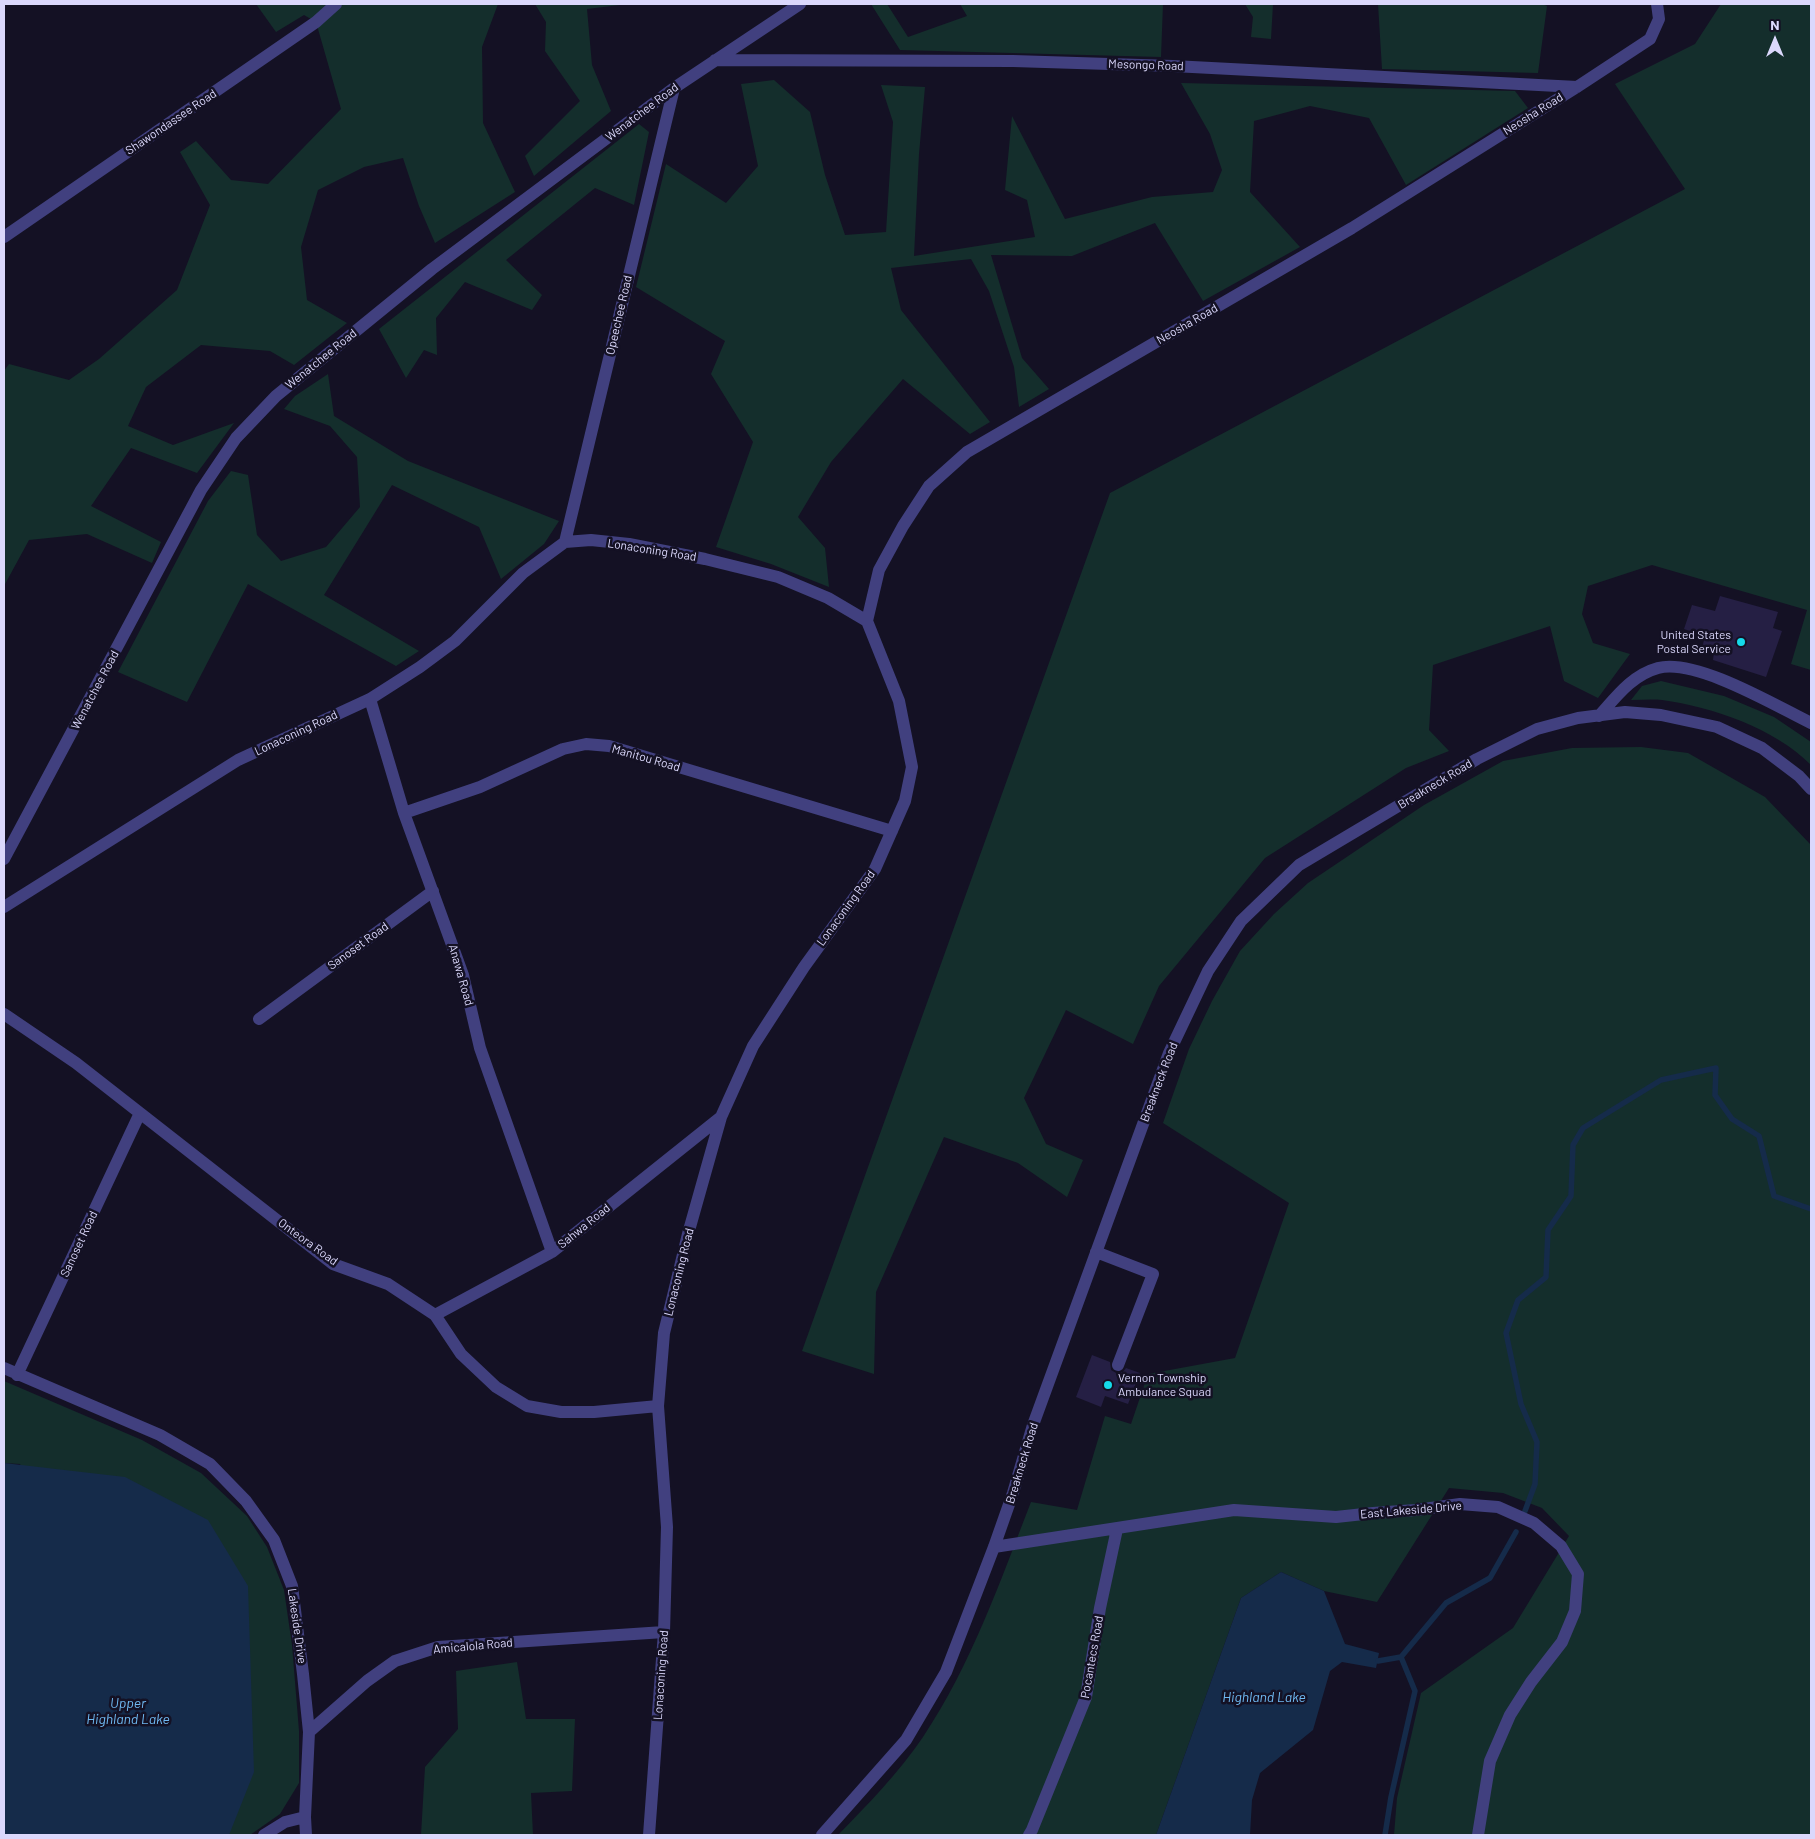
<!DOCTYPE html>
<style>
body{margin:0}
#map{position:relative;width:1815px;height:1839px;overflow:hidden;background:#141124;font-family:Barlow,sans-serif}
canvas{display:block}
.frame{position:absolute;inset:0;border:5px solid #dbd8fc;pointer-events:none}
.north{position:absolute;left:1750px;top:15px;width:50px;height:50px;-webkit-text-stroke:4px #141124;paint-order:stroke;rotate:0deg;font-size:14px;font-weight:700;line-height:20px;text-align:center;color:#dbd8fc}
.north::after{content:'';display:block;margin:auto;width:18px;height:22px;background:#dbd8fc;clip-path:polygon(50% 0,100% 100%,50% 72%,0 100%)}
</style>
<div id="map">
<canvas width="1815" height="1839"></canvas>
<div class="frame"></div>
<div class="north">N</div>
</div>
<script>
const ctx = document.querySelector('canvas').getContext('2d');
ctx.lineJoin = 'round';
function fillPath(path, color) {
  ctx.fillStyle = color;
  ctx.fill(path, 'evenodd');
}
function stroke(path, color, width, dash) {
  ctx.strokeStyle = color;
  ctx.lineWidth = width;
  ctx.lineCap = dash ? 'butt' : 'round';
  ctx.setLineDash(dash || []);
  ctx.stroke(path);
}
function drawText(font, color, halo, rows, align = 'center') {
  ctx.font = font + ' Barlow,sans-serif';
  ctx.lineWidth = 5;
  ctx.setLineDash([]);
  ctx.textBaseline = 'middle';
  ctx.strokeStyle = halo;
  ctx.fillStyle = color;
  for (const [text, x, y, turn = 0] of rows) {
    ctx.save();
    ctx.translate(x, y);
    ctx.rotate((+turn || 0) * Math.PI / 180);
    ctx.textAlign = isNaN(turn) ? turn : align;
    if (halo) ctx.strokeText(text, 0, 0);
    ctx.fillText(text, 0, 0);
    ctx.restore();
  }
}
fillPath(new Path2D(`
 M256,4H498L482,47L483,123L515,192L435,243L419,206L403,158L364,167L318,190L301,247L307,300L347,323L294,365L270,351L201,345L146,387L128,426L173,445L234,423L197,473L131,448L91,506L161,542L152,563L87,534L29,540L4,586V371L9,364L69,380L99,359L177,290L210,205L180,152L196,141L231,180L268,184L341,109L316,22L304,15L276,32Z
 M535,4H628L587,9L592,65L611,111L534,176L525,156L580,101L545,51L546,22Z
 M871,4H887L908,37L967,16L960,4H1163L1161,57L900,50Z
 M1245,4H1273L1271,39L1251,37L1253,17Z
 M1378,4H1542L1547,6L1538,73L1382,69Z
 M1721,4H1811V670L1791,664L1807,610L1652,565L1588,586L1582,614L1593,643L1630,654L1598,698L1564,681L1550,626L1433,665L1429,730L1449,751L1406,768L1265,858L1159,986L1133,1044L1066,1010L1024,1098L1046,1144L1083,1160L1067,1197L1018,1163L944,1137L876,1292L874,1374L802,1351L1110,493L1685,189L1615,84L1695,44Z
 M774,80L810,112L825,175L845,235L886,232L893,122L881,85L925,87L919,154L914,256L1035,237L1027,200L1005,190L1012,116L1065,219L1152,197L1213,192L1222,170L1210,134L1181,83L1515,91L1528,108L1406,185L1369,118L1310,106L1254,121L1250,192L1300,247L1203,301L1155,223L1072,256L991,255L1022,358L1049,389L1019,407L1014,367L989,291L971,259L891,268L901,310L990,422L970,434L903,379L831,462L798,517L825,548L829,587L771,564L716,547L753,442L711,374L725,341L636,287L666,164L726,203L758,166L741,84Z
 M639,124L649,132L634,205L595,188L506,260L542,295L532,310L465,282L436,318L437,355L424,350L406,378L379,329Z
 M328,374L334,416L408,461L559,521L544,544L501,579L479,527L392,485L324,595L419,651L396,666L248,584L187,702L118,672L208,501L231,471L248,475L257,535L281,561L326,547L360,507L357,457L330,426L284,409L295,396Z
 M1661,681L1724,696L1774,717L1811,742V765C1774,728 1713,707 1662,700C1652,699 1641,700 1631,700L1642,686Z
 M1641,747L1688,753L1765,797L1811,845V1835H1394L1397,1798L1421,1693L1513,1628L1569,1536L1542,1508L1503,1493L1449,1488L1377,1602L1324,1591L1281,1572L1241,1598L1156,1835H838C868,1804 898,1774 923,1737C971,1665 1000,1582 1031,1502L1077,1510L1105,1416L1131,1424L1148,1374L1235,1358L1289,1203L1163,1123L1189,1049L1212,1001L1240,951L1274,914L1308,883L1424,805L1503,761L1572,748Z
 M4,1381L142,1440L201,1473L247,1516L267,1547L284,1590L292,1645L299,1731V1783L280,1814L250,1835H229L20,1464L4,1463Z
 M517,1662L526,1719H575L572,1791L531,1793L533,1835H421L425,1767L458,1729L456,1671Z`), '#142e2c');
fillPath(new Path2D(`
 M4,1463L125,1477L208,1520L248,1586L254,1772L229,1835H4Z
 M1281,1572L1324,1591L1345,1644L1379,1653L1376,1668L1342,1662L1330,1671L1313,1730L1260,1773L1252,1800L1250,1835H1156L1241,1598Z`), '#152b4a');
stroke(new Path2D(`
 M1525,1511L1535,1484L1537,1442L1521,1404L1506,1333L1518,1300L1546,1277L1548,1230L1571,1196L1573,1145L1583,1128L1661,1080L1716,1068L1715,1095L1732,1119L1759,1136L1774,1196L1811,1209
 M1378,1661L1401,1657L1446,1603L1490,1578L1516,1532
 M1385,1835L1391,1797L1415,1691L1401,1657`), '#152b4a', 5.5);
fillPath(new Path2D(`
 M1720,596L1778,612L1773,628L1782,631L1766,677L1713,660L1714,652L1702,648L1705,636L1684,629L1692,605L1715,611Z
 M1092,1355L1110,1362L1111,1370L1116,1373L1123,1372L1126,1368L1140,1373L1128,1404L1105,1396L1101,1407L1076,1397Z`), '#251f44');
stroke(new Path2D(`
 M715,60L1013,61L1173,66L1577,87
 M4,237L316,22L336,4
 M565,542L674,88
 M867,621L879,570L903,526L929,486L967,452L1352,228L1577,87L1650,39L1659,19L1657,4
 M370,699L404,813L463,975L480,1048L552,1252
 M1599,716C1616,697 1632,675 1658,668C1696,658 1776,706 1811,723
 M404,813L480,787L563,749L586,744L609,746L892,831
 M4,859L201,490L236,438L276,396L432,269L674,88L800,4
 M4,907L238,760L370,699L420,667L455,641L523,573L565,542L591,540L629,544L705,559L778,577L828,598L867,621L899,701L912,767L905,801L875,869L804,967L753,1046L721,1117L688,1234L664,1333L658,1406L667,1527L664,1632L649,1835
 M4,1014L76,1063L333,1264L388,1284L435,1315L461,1354L496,1387L527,1406L561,1412H594L658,1406
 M259,1019L433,891
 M1096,1252L1153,1274L1118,1365
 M435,1315L552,1252L721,1117
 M4,1368L160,1435L210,1464L246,1501L274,1540L292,1586L303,1674L309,1732L305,1817L285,1822L264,1835
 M17,1375L140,1113
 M994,1547L1234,1510L1336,1517L1373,1513L1416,1510L1460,1504L1498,1507L1534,1523L1561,1546L1578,1574L1575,1611L1562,1642L1531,1682L1510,1715L1490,1761L1478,1835
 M309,1732L367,1681L395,1661L438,1647L664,1632
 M305,1817L306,1835
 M822,1835L906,1740L946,1672L994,1547L1013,1493L1033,1425L1169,1053L1208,971L1241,921L1299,865L1477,759L1537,729L1578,718L1625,712L1661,715L1717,727L1762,748L1799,776L1811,789
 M1029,1835L1032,1830L1086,1697L1100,1608L1117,1529`), '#41407f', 12);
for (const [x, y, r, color] of [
 [1741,642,5,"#15daea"],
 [1108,1385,5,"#15daea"]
]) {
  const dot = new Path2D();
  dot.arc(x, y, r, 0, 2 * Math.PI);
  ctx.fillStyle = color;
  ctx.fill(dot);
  stroke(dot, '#141124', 2);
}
drawText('12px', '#dbd8fc', '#141124', [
 ["Mesongo Road",1146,65,2],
 ["Wenatchee Road",642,112,-37],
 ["Neosha Road",1533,114,-32],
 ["Shawondassee Road",171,122,-34],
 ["Opeechee Road",619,315,-77],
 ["Neosha Road",1187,324,-30],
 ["Wenatchee Road",321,359,-39],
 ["Lonaconing Road",652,550,9],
 ["Wenatchee Road",95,690,-62],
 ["Lonaconing Road",296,733,-25],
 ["Manitou Road",646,758,16],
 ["Breakneck Road",1435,784,-31],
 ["Lonaconing Road",846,908,-54],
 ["Sanoset Road",358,946,-36],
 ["Anawa Road",461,975,74],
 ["Breakneck Road",1159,1082,-69],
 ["Sahwa Road",584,1226,-39],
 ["Onteora Road",308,1242,36],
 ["Sanoset Road",79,1244,-65],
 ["Lonaconing Road",679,1272,-76],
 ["Breakneck Road",1022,1463,-73],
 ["East Lakeside Drive",1411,1510,-5],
 ["Lakeside Drive",297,1626,82],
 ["Amicalola Road",473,1646,-5],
 ["Pocantecs Road",1092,1657,-80],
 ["Lonaconing Road",661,1675,-86]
]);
drawText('12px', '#dbd8fc', '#141124', [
 ["United States",1731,635],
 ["Postal Service",1731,649],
 ["Vernon Township",1118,1378,"left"],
 ["Ambulance Squad",1118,1392,"left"]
], 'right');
drawText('italic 14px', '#6fb9f2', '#141124', [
 ["Highland Lake",1264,1697],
 ["Upper",128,1703],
 ["Highland Lake",128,1719]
]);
</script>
